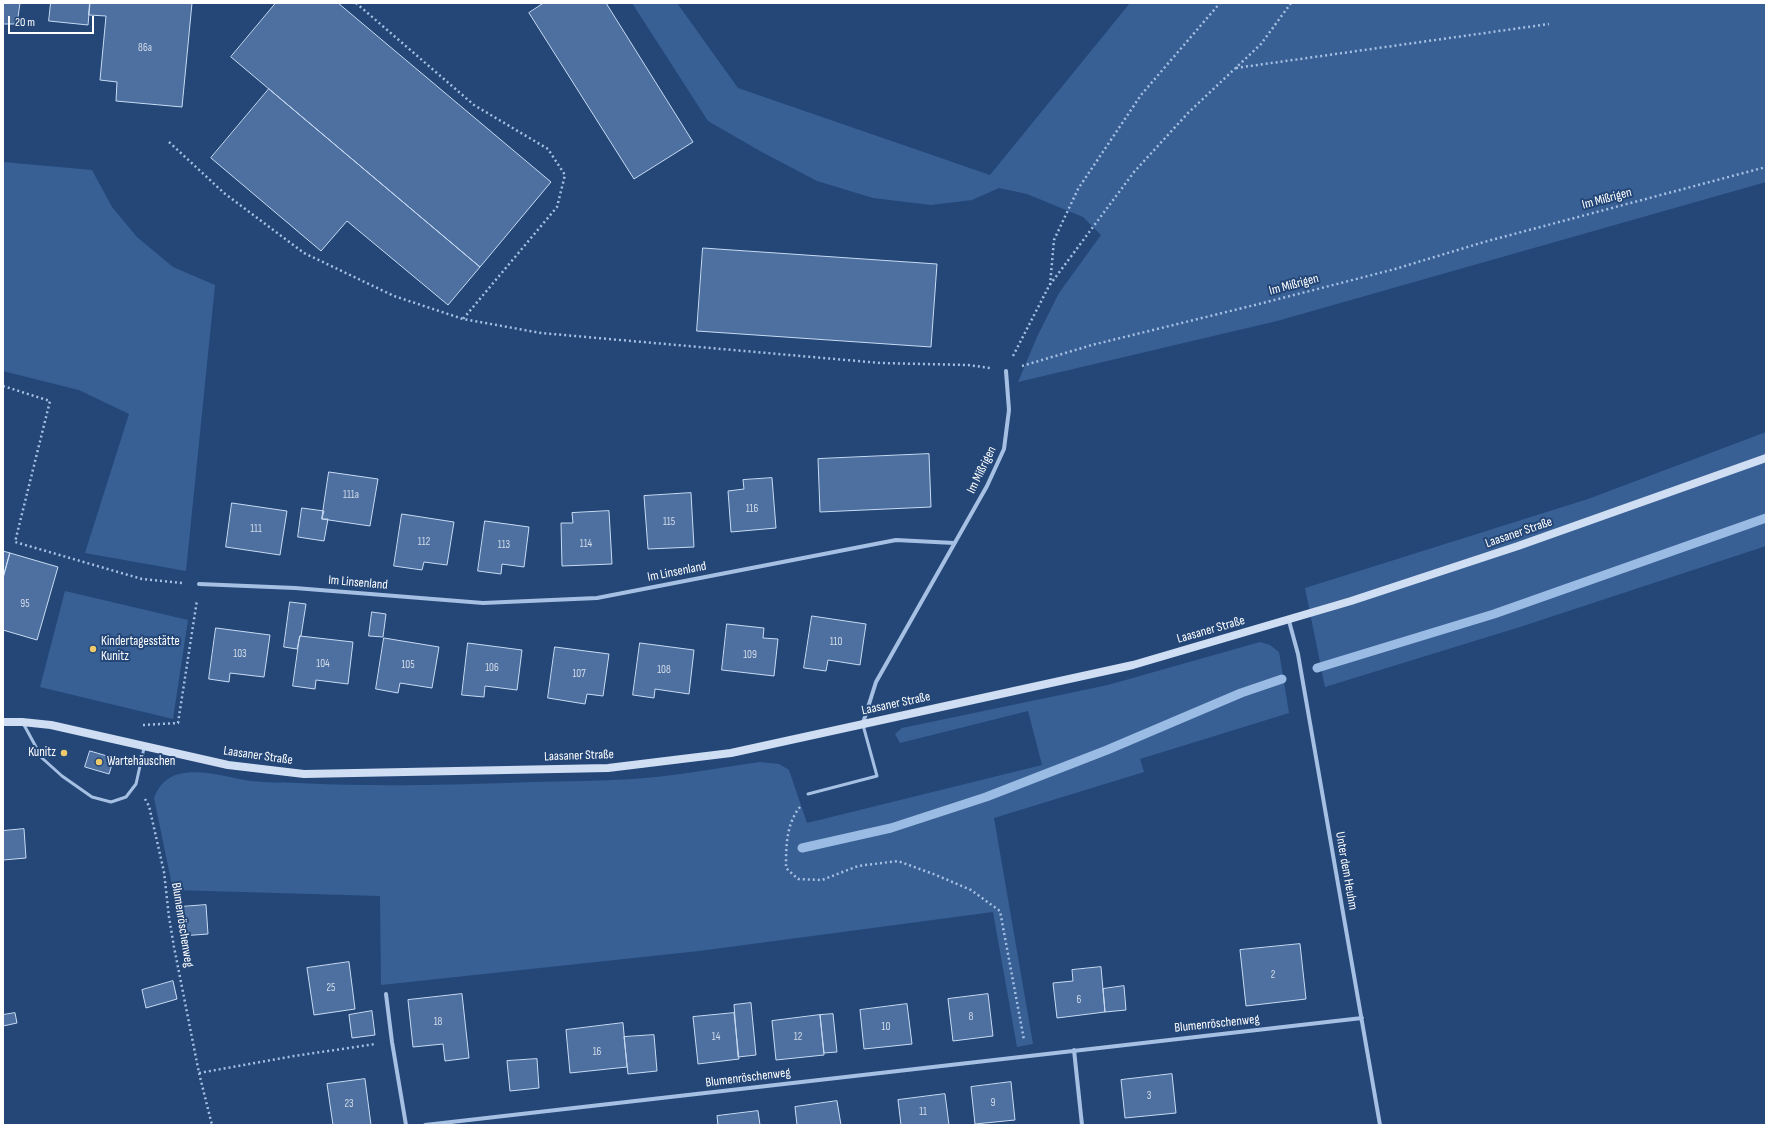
<!DOCTYPE html>
<meta charset="utf-8">
<style>
body{margin:0}
#map{position:relative;width:1769px;height:1128px;overflow:hidden;background:#244778;font-family:"Sofia Sans Condensed",sans-serif}
canvas{display:block}
.frame{position:absolute;inset:0;border:4px solid #fff;pointer-events:none}
.scale{position:absolute;left:8px;top:16px;width:86px;height:18px;box-sizing:border-box;border:2px solid #fff;border-top:0;padding-left:5px;font-size:12px;line-height:14px;white-space:nowrap;color:#fff;-webkit-text-stroke:3px #244778;paint-order:stroke}
</style>
<div id="map">
<canvas width="1769" height="1128"></canvas>
<div class="frame"></div>
<div class="scale">20 m</div>
</div>
<script>
const ctx = document.querySelector('canvas').getContext('2d');
ctx.lineJoin = 'round';
function fillPath(path, color) {
  ctx.fillStyle = color;
  ctx.fill(path, 'evenodd');
}
function stroke(path, color, width, dash) {
  ctx.strokeStyle = color;
  ctx.lineWidth = width;
  ctx.lineCap = dash ? 'butt' : 'round';
  ctx.setLineDash(dash || []);
  ctx.stroke(path);
}
function drawText(font, color, halo, rows, align = 'center') {
  ctx.font = font + ' "Sofia Sans Condensed",sans-serif';
  ctx.lineWidth = 4;
  ctx.setLineDash([]);
  ctx.textBaseline = 'middle';
  ctx.strokeStyle = halo;
  ctx.fillStyle = color;
  for (const [text, x, y, turn = 0] of rows) {
    ctx.save();
    ctx.translate(x, y);
    ctx.rotate((+turn || 0) * Math.PI / 180);
    ctx.textAlign = isNaN(turn) ? turn : align;
    if (halo) ctx.strokeText(text, 0, 0);
    ctx.fillText(text, 0, 0);
    ctx.restore();
  }
}
fillPath(new Path2D(`
 M632,3H677L738,88L990,175L1130,3H1766V182L1277,321L1018,382L1037,337L1059,293L1101,235L1083,217L1027,194L999,188L972,200L931,205L873,198L817,181L760,151L708,121Z
 M3,162L92,170L112,207L137,237L173,267L215,285L186,571L85,553L129,414L79,390L3,371Z
 M1766,432V546L1520,627L1325,687L1305,588L1588,499Z
 M65,591L188,620L173,719L40,687Z
 M1260,642L1270,645L1279,652L1289,713L1140,759L1144,772L994,818L1033,1044L1017,1047L993,912L699,951L381,985L380,896L173,890L154,798C169,756 220,777 251,781C266,783 282,782 297,783C376,787 455,785 534,782C567,781 600,781 633,779C675,776 718,768 760,762L779,764L789,770L807,823L1042,765L1028,711L900,743L895,734L902,728L1108,685Z`), '#386095');
stroke(new Path2D(`
 M1317,668L1494,614L1766,518
 M802,848L891,828L986,797L1107,750L1241,693L1282,679`), '#9abbe4', 9);
const building = new Path2D(`
 M3,3H20L17,24H3Z
 M51,3H90L88,25L49,21Z
 M90,3H192L182,107L116,101L117,82L100,80L106,16L89,15Z
 M276,3H338L551,182L480,267L231,57Z
 M544,3H606L693,142L634,179L529,13Z
 M269,89L480,267L448,305L347,221L321,251L211,158Z
 M703,248L937,264L931,347L697,331Z
 M929,454L931,507L820,512L818,459Z
 M329,472L378,479L370,526L322,519Z
 M772,478L776,528L731,532L728,491L744,489L743,480Z
 M691,493L694,547L648,549L644,496Z
 M232,503L287,511L280,555L226,547Z
 M302,508L324,511L322,519H328L324,541L298,537Z
 M609,511L612,564L562,566L561,523H573L572,513Z
 M402,514L454,522L447,565L424,562L422,570L394,566Z
 M485,521L529,527L524,567L502,564L501,574L478,571Z
 M3,551L10,553L3,578Z
 M10,553L58,567L37,640L3,630V578Z
 M290,602L306,604L301,636H300L297,649L284,647Z
 M372,612L386,614L383,637L369,636Z
 M812,616L866,624L860,665L828,660L826,671L804,668Z
 M727,624L764,628L763,638L778,639L774,676L722,670Z
 M216,628L270,635L264,677L230,673L229,682L209,679Z
 M300,636L353,642L348,684L316,680L315,689L293,686Z
 M384,638L439,647L432,688L400,683L398,693L376,689Z
 M468,643L522,650L517,690L485,686L484,697L462,695Z
 M640,643L694,650L689,694L655,689L654,698L633,695Z
 M555,647L609,654L603,696L587,694L585,704L548,698Z
 M90,751L114,758L109,774L85,767Z
 M24,829L26,858L3,860V831Z
 M206,905L208,934L181,936L180,907Z
 M1300,944L1306,999L1246,1006L1240,950Z
 M349,962L355,1009L314,1015L307,968Z
 M1101,967L1105,1012L1057,1018L1053,983L1073,981L1072,970Z
 M173,981L177,999L146,1008L142,990Z
 M1124,986L1126,1010L1105,1012L1103,989Z
 M462,994L469,1058L445,1061L443,1044L413,1047L408,1000Z
 M988,994L993,1036L953,1041L948,999Z
 M751,1003L756,1055L738,1057L734,1005Z
 M907,1004L912,1044L864,1049L860,1010Z
 M372,1011L375,1035L352,1038L349,1015Z
 M15,1013L17,1023L3,1026V1015Z
 M734,1013L739,1059L698,1064L693,1017Z
 M833,1014L837,1052L824,1053L820,1015Z
 M820,1015L824,1055L776,1060L772,1021Z
 M623,1023L627,1067L570,1073L566,1030Z
 M654,1035L657,1071L628,1074L624,1037Z
 M537,1059L539,1088L510,1091L507,1061Z
 M1172,1074L1176,1113L1125,1118L1121,1080Z
 M365,1079L371,1125H333L327,1084Z
 M1011,1082L1015,1120L975,1124L971,1087Z
 M945,1094L949,1125H901L898,1100Z
 M837,1101L841,1125H797L795,1107Z
 M758,1111L760,1125H718L717,1116Z`);
fillPath(building, '#4d70a1');
stroke(building, '#c8dbf3', 1);
stroke(new Path2D(`
 M356,3L474,105L548,149L565,175L557,207L463,319
 M1236,68L1549,24
 M169,142L224,193L304,253L394,296L463,319L541,333L880,363L968,365L990,368
 M1050,285L1054,240L1078,189L1141,95L1220,3
 M1013,356L1049,286L1134,172L1188,113L1261,44L1291,3
 M1022,366L1092,345L1267,302L1395,269L1484,242L1766,167
 M3,386L50,401L15,542L142,579L183,583
 M143,725L178,723L197,600
 M145,799L149,806L164,872L169,917L174,947L199,1073L212,1125
 M800,807C786,824 786,847 786,868L798,879L822,880L858,866L898,861L936,875L971,890L1000,911L1024,1040
 M199,1073L294,1056L376,1044`), '#a6c0e3', 2.5, [2, 3]);
stroke(new Path2D(`
 M23,723L42,758L62,776L92,797L111,802L126,797L136,784L144,748
 M808,794L877,776L863,725`), '#a6c0e3', 3);
stroke(new Path2D(`
 M199,584L295,588L483,603L597,598L896,540L954,543
 M1289,621L1298,654L1380,1125
 M863,723L876,682L987,486L1004,449L1009,410L1006,371
 M386,994L392,1042L406,1125
 M1074,1050L1082,1125
 M425,1125L1362,1018`), '#a6c0e3', 4);
stroke(new Path2D(`
 M3,722H22L51,725L228,765L304,774L608,768L731,753L1133,665L1351,601L1518,546L1766,458`), '#cfdef3', 8);
for (const [x, y, r, color] of [
 [93,649,4,"#edca6a"],
 [64,753,4,"#edca6a"],
 [99,762,4,"#edca6a"]
]) {
  const dot = new Path2D();
  dot.arc(x, y, r, 0, 2 * Math.PI);
  ctx.fillStyle = color;
  ctx.fill(dot);
  stroke(dot, '#244778', 1.5);
}
drawText('11px', '#d2dbe8', null, [
 ["86a",145,48],
 ["111a",351,495],
 ["116",752,509],
 ["115",669,522],
 ["111",256,529],
 ["112",424,542],
 ["114",586,544],
 ["113",504,545],
 ["95",25,604],
 ["110",836,642],
 ["103",240,654],
 ["109",750,655],
 ["104",323,664],
 ["105",408,665],
 ["106",492,668],
 ["108",664,670],
 ["107",579,674],
 ["2",1273,975],
 ["25",331,988],
 ["6",1079,1000],
 ["8",971,1017],
 ["18",438,1022],
 ["10",886,1027],
 ["14",716,1037],
 ["12",798,1037],
 ["16",597,1052],
 ["3",1149,1096],
 ["9",993,1103],
 ["23",349,1104],
 ["11",923,1112]
]);
drawText('13px', '#fff', '#244778', [
 ["Im Mißrigen",1607,199,-15],
 ["Im Mißrigen",1294,285,-15],
 ["Im Mißrigen",982,470,-64],
 ["Laasaner Straße",1519,533,-19],
 ["Im Linsenland",677,572,-11],
 ["Im Linsenland",358,583,5],
 ["Laasaner Straße",1211,630,-16],
 ["Laasaner Straße",896,704,-12],
 ["Laasaner Straße",258,756,8],
 ["Laasaner Straße",579,756,-2],
 ["Unter dem Heuhm",1346,871,80],
 ["Blumenröschenweg",182,925,81],
 ["Blumenröschenweg",1217,1024,-6],
 ["Blumenröschenweg",748,1078,-7]
]);
drawText('13px', '#fff', '#244778', [
 ["Kindertagesstätte",101,642],
 ["Kunitz",101,657],
 ["Kunitz",56,753,"right"],
 ["Wartehäuschen",107,762]
], 'left');
</script>
